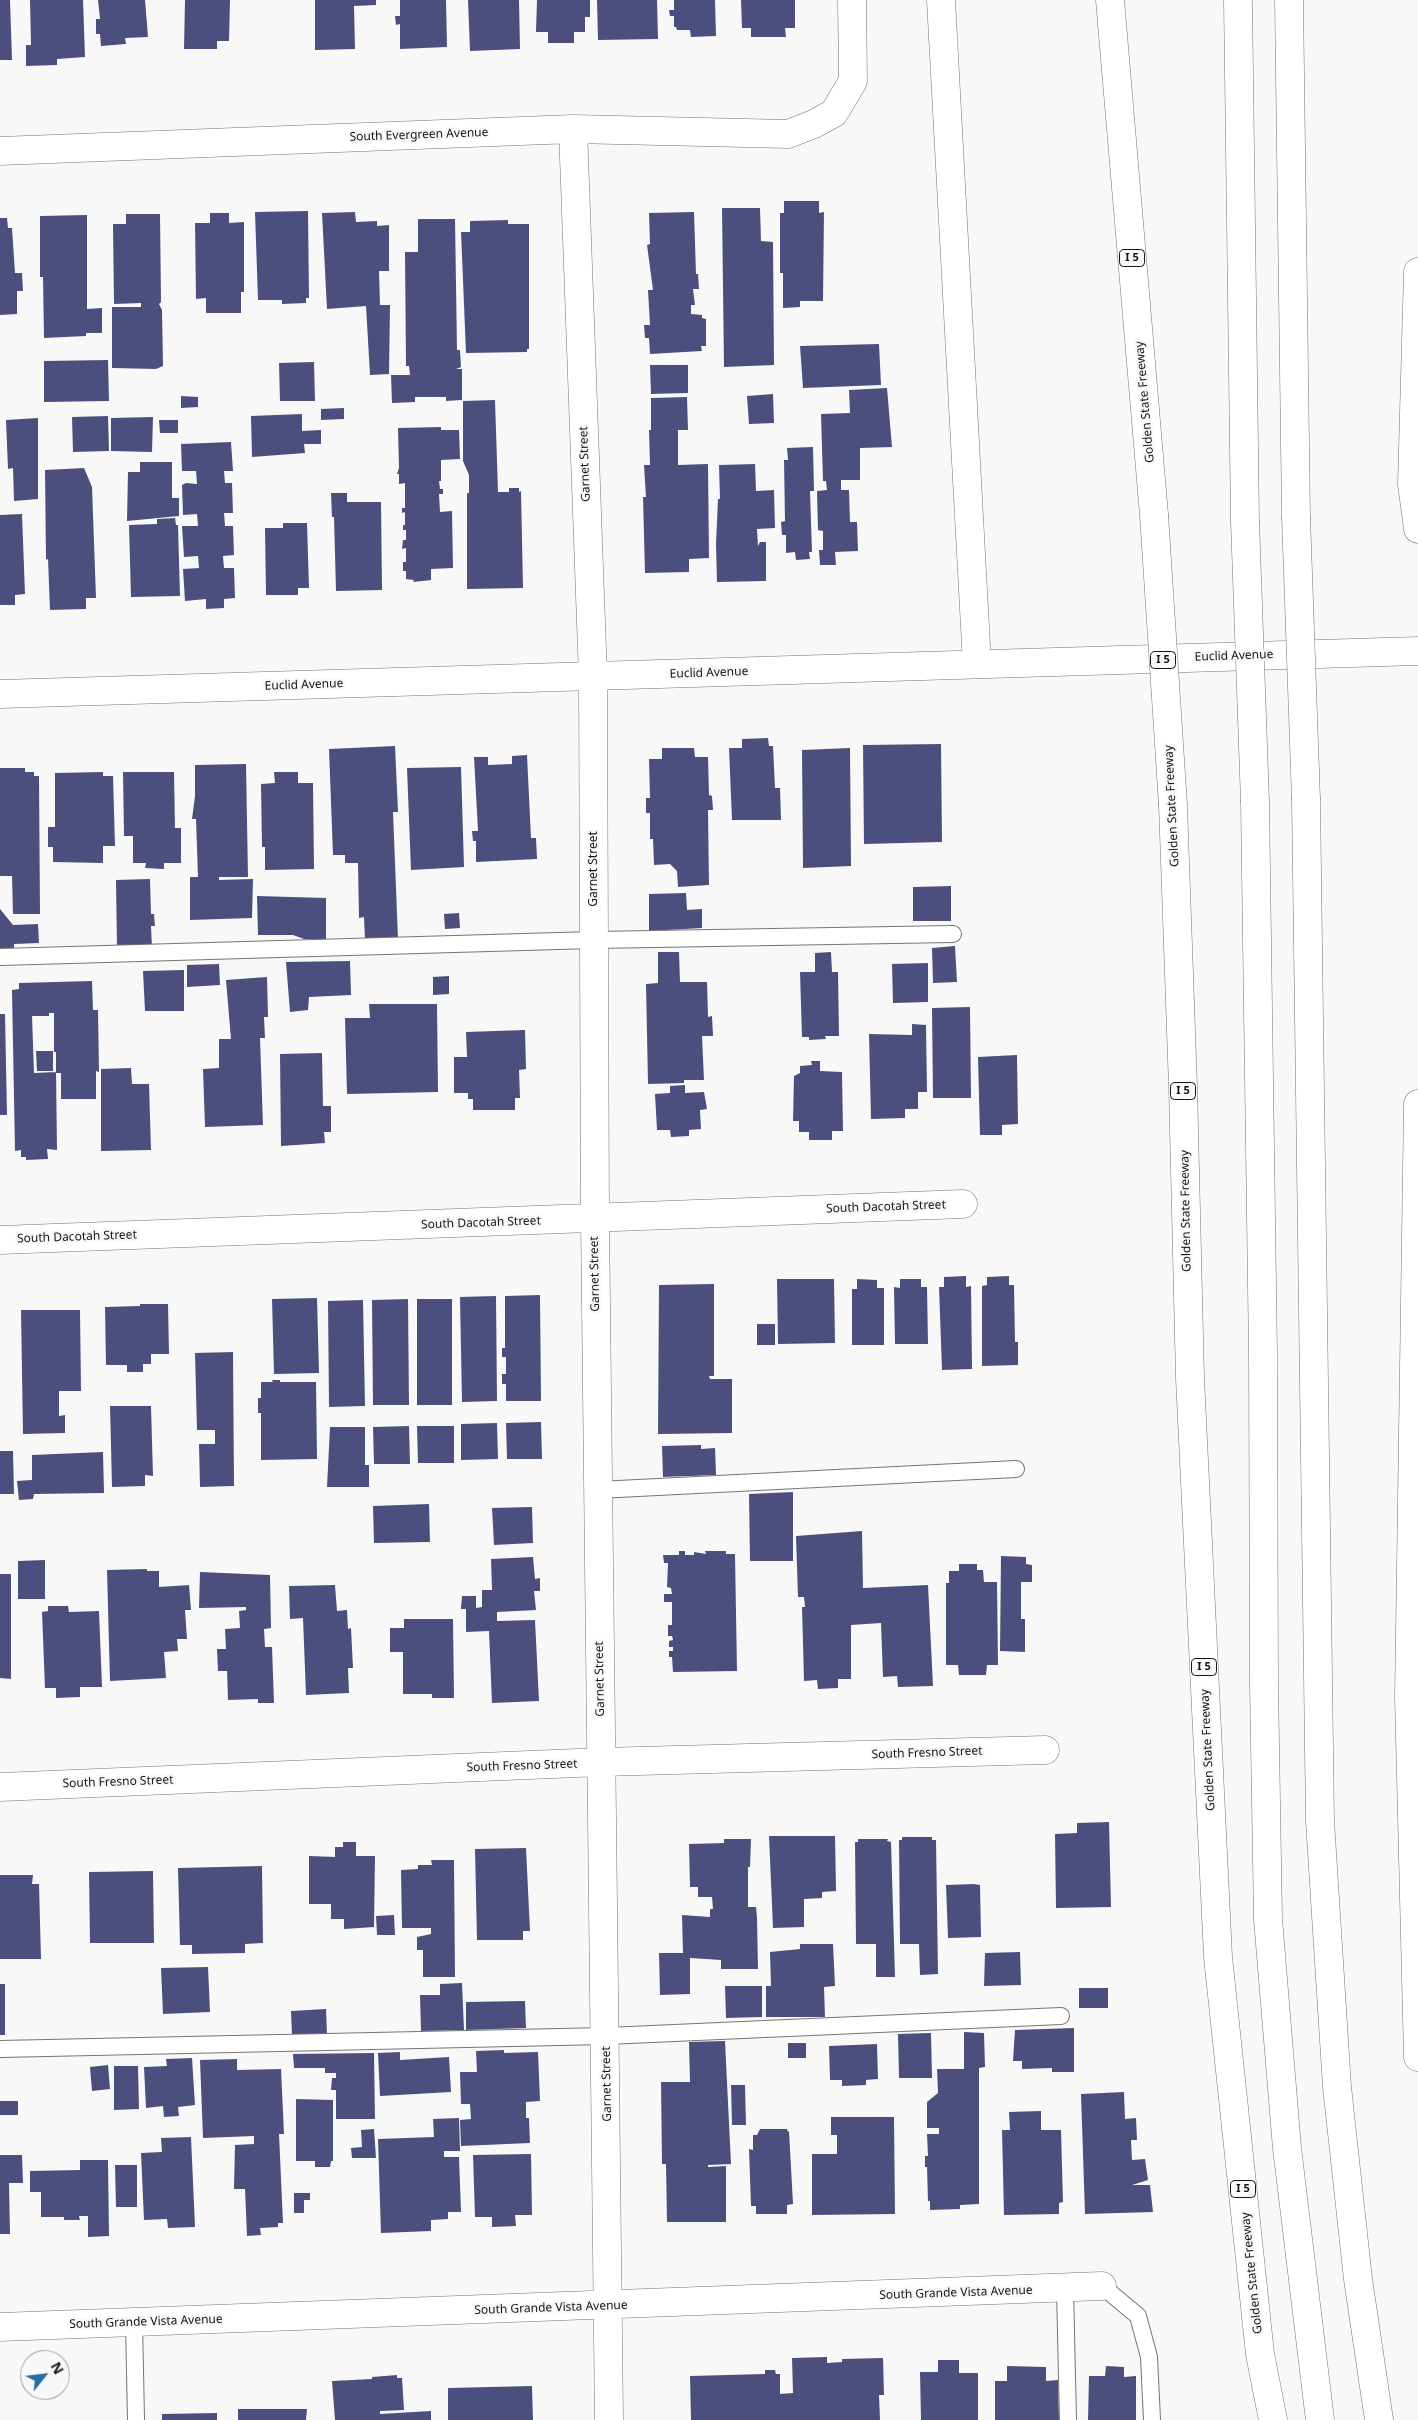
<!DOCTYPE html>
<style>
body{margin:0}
#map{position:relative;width:1418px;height:2420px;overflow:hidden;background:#f8f8f9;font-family:"Noto Sans",sans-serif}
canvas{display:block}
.north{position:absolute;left:20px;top:2350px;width:50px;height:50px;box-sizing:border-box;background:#f8f8f9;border:1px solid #9d9d9d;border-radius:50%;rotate:61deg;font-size:14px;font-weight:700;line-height:20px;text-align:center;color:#141414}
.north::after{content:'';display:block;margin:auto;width:18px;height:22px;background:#296ca2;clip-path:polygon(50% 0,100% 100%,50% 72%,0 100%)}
</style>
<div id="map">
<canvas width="1418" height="2420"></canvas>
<div class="north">N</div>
</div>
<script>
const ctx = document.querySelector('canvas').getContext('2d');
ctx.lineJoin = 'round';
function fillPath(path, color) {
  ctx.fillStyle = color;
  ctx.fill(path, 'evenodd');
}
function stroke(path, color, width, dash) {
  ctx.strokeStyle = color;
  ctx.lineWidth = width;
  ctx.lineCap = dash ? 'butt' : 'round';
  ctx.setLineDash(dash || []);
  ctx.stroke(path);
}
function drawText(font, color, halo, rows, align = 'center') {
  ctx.font = font + ' "Noto Sans",sans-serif';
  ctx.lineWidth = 5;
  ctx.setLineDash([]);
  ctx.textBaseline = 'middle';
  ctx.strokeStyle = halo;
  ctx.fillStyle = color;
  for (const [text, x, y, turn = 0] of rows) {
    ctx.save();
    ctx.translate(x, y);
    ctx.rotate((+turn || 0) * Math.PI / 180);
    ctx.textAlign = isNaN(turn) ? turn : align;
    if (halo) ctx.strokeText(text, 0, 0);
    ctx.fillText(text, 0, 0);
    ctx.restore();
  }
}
fillPath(new Path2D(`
 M0,0H10L12,60H0Z
 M30,0H83L85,57L57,59V65L26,66V45H31Z
 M98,0H145L148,37L125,38L126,44L101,46L100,34H96V19H100Z
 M185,0H230L229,41H217V49H184Z
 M315,0H376V5L354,6L355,49L315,50Z
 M400,0H446L447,47L400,49V24L396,25L395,16H400Z
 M468,0H519L520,49L470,51Z
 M537,0H590V17H585V32H574V43H548V32H536Z
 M597,0H657L658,39L598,40Z
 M674,0H715L716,36L691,37L690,30H677L676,27H674V16H670L669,10H674Z
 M741,0H795V28H785L786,37H751V28H742Z
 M784,201H819V213L824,212L823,301H800V307L783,308V273H780V213H784Z
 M722,208H760L761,241L773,242L774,365L724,367Z
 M308,211L309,298H306V303L282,304V300H258L255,212Z
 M355,212L356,222L377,221V226L389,225V271H379L380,305H390L389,374L370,375L366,306L327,309L322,213Z
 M694,212L696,274H698L699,289H693L695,305H691V314L702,315V318L706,319V346H701L702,351L650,354L649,338H645L644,325H650L648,290H653L647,245L650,244L649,213Z
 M210,213H229V223L244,222V292H241V313H206V298L196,299L195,223H210Z
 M126,214H160L161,302L159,304L162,310L163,366L156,369L112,368V307H141V303L114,304L113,224H126Z
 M87,215V309L102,308V333H86V336L44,338L43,277H40V216Z
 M0,218H7L8,228H12L15,273H22L23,291H17V314L0,315Z
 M418,219H455L457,350H460L461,367L456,369H462V400L446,401V397H415V402L392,403L391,375H410L409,366H406L405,252H418Z
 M508,220V224H529V349H527V352L466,353L461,232H470V221Z
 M879,344L881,385L803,388L800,346Z
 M108,360L109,401L44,402V361Z
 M314,362L315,401H280L279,363Z
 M650,365H688V393L651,394Z
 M887,388L892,447L860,448V480H841V490H849L850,522H857L858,551L835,552L836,565H820L819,550H823V531L818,530L817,491L827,490L826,481H823L821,414L850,413L849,390Z
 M773,394L774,423L749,424L747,396Z
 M181,396L198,397V407L181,408Z
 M687,397L688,430H678V465L708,464L709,558L689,559V572L645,573L643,497H646L644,465H650L649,430H651V398Z
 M495,400L498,492H509V488H519V492L521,491L523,588L467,589V493H469V475L463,461V401Z
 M344,408V419L321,420V409Z
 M302,414V431L321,430V444H304L305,453L252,457L251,416Z
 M108,416L109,451L73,452L72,417Z
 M153,417L152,452L111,451V418Z
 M38,418V499L14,501L13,468L8,469L6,420Z
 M159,420H178V433H160Z
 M441,427V430H459L460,459L441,460V481H439L440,489H443V494H439L440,512L452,511L453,568L431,569V580L413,582L414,580L406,579V571H403V562H406V548L402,549L403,540H406V530H403V525H405V512L402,513V508H405V483L399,484V474H397L399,468L398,428Z
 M231,442L233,471H224L225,483H232L233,513H224L225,526H233L234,555L223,556L224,568H234L235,598L224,599V608L206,609V599L185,601L183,569L199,568L198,556L184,557L182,526H198L197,514L183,515L182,485L186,483L197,484L196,471H182L181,444Z
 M813,447L814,491H810L812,552H809L810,559L796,560L795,552L786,553V535H782L781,522L785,521L784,460H788L787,448Z
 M140,462H172V498H179V516L127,521L128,472H140Z
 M755,464L756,491L774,490L775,528L757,529L758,546L760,542H766V581L717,582L716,544L718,499H720L719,465Z
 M84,468L92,487L96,598H86V609L50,610L48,559L46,560L45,470Z
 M331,493H347V502H381L382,590L336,591L334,517H332Z
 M22,514L25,594L15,595V605H0V515Z
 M175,518L176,525H178L180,596L131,597L129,525L157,524V519Z
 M283,523H307L309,588H298V595H266L265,528H283Z
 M768,738L769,746H773L775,788H780L781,820H732L729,748H742V739Z
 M941,744L942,842L864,844L863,745Z
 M395,746L398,812H393L398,939L365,940L364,917L359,918L358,863H345V855H333L329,749Z
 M662,748H694L695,757H708L709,795L712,796L713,810H708L709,885L678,887L677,871L670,864L654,865L653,839H650V813H646V798H650L649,759H662Z
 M850,748L851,866L803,868L802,750Z
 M527,755L531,838H536L537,859L476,862V841H473L472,831H478L474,757H488V765L512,764V756Z
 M246,764L248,877H219V880L253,879L252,918L190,920V877H198L196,819H192L195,796V765Z
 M461,767L464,867L411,870L407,768Z
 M0,768H25V772H34V776H39L40,914H13L12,876H0Z
 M103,772V776H113L115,846H103V863L53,862V847H48V827H55V773Z
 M123,772H174L175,828H181V863H164V869L145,868L146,863H133V836H124Z
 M274,772H298V783H313L314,869L265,870V847H262L261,784L275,783Z
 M150,879L151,914H154L155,926H151L152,948L117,949L116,880Z
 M951,886V921H913V887Z
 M686,893L687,910L702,909V928L649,931V894Z
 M257,896L326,898V939H304L293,935H258Z
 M0,909L13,925L38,924L39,943L14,944V952H0Z
 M459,913L460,928L445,929L444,914Z
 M955,946L957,982L933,983L932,948Z
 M658,952H679L680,982H707L708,1017L712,1016L713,1036H702L704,1080H684V1083L648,1084L646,984L658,983Z
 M831,952L832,972H838L839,1036H825L826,1039L809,1040V1037H802L800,972H815V953Z
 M350,961L351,995L309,997L308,1010L290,1012L286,962Z
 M928,963V1002L893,1003L892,964Z
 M219,964L220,985L187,987V965Z
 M184,970V1011H145L143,971Z
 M449,976V994L433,995V977Z
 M267,977L268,1017H264L265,1038H260L263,1125L205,1127L203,1069L219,1068V1039H231L226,980Z
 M92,981L93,1010H98L99,1072L96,1071V1099H61V1073H56V1052H54V1013H49V1016H32L34,1073L56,1072L57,1150L47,1149L48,1159L26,1160V1157H21V1150L15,1151L12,990L19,989V983Z
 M369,1004H437L438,1092L347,1094L345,1018H370Z
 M970,1007L971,1098H933L932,1008Z
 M0,1014H5L7,1115H0Z
 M912,1024L926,1025L927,1092H918V1109H905V1118L871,1119L869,1034L912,1035Z
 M525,1030L526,1069L519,1070L520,1098H515V1110H473V1099H468V1093H454V1057H467L466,1032Z
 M36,1051H53V1071H37Z
 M322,1053L323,1106H331V1132H324L325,1143L281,1146L280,1054Z
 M1017,1055L1018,1124L1002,1125V1135H980L978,1057Z
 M811,1061H820V1071L842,1072L843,1131H832V1140H809V1132H799V1121H793L794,1076L800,1073V1066L812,1065Z
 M131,1068L132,1084H149L151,1150L101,1151V1069Z
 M685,1085V1093L704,1092L707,1109L700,1110L701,1129L689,1130V1136L671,1137L670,1130H657L655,1094L670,1093V1086Z
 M966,1276V1287L971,1286L972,1369L942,1370L939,1287H944V1277Z
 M1009,1276V1285H1014L1015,1342H1018V1365L982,1366V1286L987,1285V1277Z
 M777,1279H834L835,1343L778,1344Z
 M857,1279L877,1280V1288H884V1345H852V1289H857Z
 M900,1279H921V1287H927L928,1344H895L894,1287L900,1288Z
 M714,1284V1376H709L710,1379H732V1433L658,1434L659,1285Z
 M540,1295L541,1401H506V1384H502V1374H506V1357H502V1348H505V1296Z
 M496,1296L497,1401L462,1402L460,1297Z
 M317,1298L319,1373L274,1374L272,1299Z
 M408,1299L409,1405H373L372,1300Z
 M417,1299H452V1405H417Z
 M363,1300L365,1406L329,1407L328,1301Z
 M140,1304H168L169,1354H151V1364H143V1372H127V1365H106L105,1307L140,1306Z
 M21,1310H80L81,1391H59V1416L65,1415V1433L23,1434Z
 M757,1324H775V1345H757Z
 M233,1352L234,1486L200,1487L199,1444H215V1430H197L195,1353Z
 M272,1380H280V1382H316L317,1459L261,1460V1413H258V1398H261V1382H273Z
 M110,1406H151L153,1476L145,1475V1486L112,1487Z
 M541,1422L542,1459H507L506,1423Z
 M497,1423L498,1459L461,1460V1424Z
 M409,1426L410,1464H374L373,1427Z
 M417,1426H454V1463H418Z
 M330,1427H365V1465H369V1487H327Z
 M701,1445V1449L715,1448L716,1475L663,1477L662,1446Z
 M0,1451H13L14,1494H0Z
 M103,1452L104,1493L34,1494L33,1499L19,1500L17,1481L32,1480V1455Z
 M793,1492V1561H750L749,1494Z
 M429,1504L430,1542L374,1543L373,1506Z
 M532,1507L533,1543L494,1545L492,1508Z
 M862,1531L863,1588L928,1585L933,1686L898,1687L897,1676L883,1677L881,1623L851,1625V1679H838V1688L818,1689L817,1680L804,1681L802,1607H805L804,1597H798L796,1536Z
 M679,1551H685V1555H694V1552L706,1554L705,1551H726V1554H735L737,1671L673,1672L672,1657H669V1651H673V1647H669V1641L673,1640L672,1636H668V1625H672V1602H664V1594H672L671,1588L667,1587L668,1563H664L663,1555H679Z
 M1001,1556L1026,1557V1564L1032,1565V1582H1021V1619H1025V1652L1000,1651Z
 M533,1557L535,1579L540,1578V1591H534L536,1610L497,1612V1621L535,1620L539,1701L492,1703L489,1631L466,1632V1609H461L462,1596H476V1608L482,1607V1590H492L491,1559Z
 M45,1560V1599H18V1561Z
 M959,1564H977V1570H983L984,1582H997L998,1665H987L986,1675H959L958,1665H946V1583H949V1571H959Z
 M147,1569V1571H159V1587L189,1585L191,1610H185L187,1639H177L178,1651L164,1652L166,1678L110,1681L107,1570Z
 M200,1572L270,1575L271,1628L264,1629L265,1647H272L274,1703H258V1699L228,1700L227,1671H218L217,1649H226L225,1629L240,1628L239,1611L246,1610V1607L199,1608Z
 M0,1574H11V1679L0,1678Z
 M335,1585L337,1611L347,1610L348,1629L351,1628L353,1668H348L349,1693L306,1695L303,1618L290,1619L289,1586Z
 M48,1606H68L69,1612L99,1611L102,1687H80V1697L56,1698V1688H45L42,1612L48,1611Z
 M404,1619H453L454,1698H432V1694H403V1652H390V1628H404Z
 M1109,1822L1111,1907L1056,1908L1055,1834L1077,1833V1823Z
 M769,1836H835L836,1891L822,1892V1898L804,1899V1927L773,1928Z
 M902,1837H932V1840H936L938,1974L920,1975L919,1944H900L899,1840H902Z
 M724,1839H751L750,1867H748V1907H756L757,1918L758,1969H721V1960L690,1958V1994L660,1995L659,1953H683L682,1915L710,1917V1909H713L712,1897H698V1887H690L689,1844L724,1843Z
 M858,1839H888L887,1841L891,1842L895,1977H876V1944H856L855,1842H858Z
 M343,1842H356V1856H375L374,1927L344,1929V1919H331V1904H309V1856L335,1857V1847H343Z
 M526,1848L530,1931H523V1940H477L475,1849Z
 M431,1860H454L455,1977H423V1950H417V1937L431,1934V1928H402L401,1870L418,1869V1865H432Z
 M262,1866L263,1943L245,1944V1953L192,1954V1945H180L178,1868Z
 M153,1871L154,1943H90L89,1872Z
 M0,1875H33L32,1884H39L41,1959H0Z
 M974,1884L980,1885L981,1937L948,1938L946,1885Z
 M394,1915L395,1935H377L376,1916Z
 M800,1944H833L835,1986L824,1987L825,2017H766V1986H771L770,1952L800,1949Z
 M1020,1952L1021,1985L984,1986L985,1953Z
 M208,1967L210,2012L163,2014L161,1968Z
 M462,1983L464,2030L421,2031L420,1995H440V1984Z
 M0,1984H5V2035H0Z
 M725,1986H762V2017L726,2018Z
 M1079,1988H1108V2008H1079Z
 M525,2001L526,2028L466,2030V2002Z
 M326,2009L327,2035L292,2036L291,2011Z
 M1074,2028V2072H1052V2068L1022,2069V2061H1013L1015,2030Z
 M964,2032L984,2033L985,2067L979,2068V2204L960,2205V2209L930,2210V2201H928L927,2167H925V2156H928L927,2134H939V2128H927V2102L938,2093L937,2069H964Z
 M931,2033L932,2078H899L898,2034Z
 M725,2041L731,2164L708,2165V2167L726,2166V2222H667L666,2164H662L661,2082H690L689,2042Z
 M788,2043H806V2058H788Z
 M877,2044L878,2079L866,2080V2085L842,2086V2080H830L829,2046Z
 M504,2050V2053L538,2052L540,2101L526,2102V2118H529L530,2143L461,2146L460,2120L471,2119L470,2104H461L460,2072H477L476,2051Z
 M400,2052V2060L449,2057L451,2092L380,2096L378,2053Z
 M374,2053L375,2119H336V2090H331L332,2078H336V2073H325V2068H294L293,2054Z
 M192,2058L195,2105L178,2107L179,2116L164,2117L163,2106L146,2108L144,2067L167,2066L166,2059Z
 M237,2059V2070L281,2069L284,2134H279L283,2223H278V2227L260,2228L261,2235L247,2236L245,2189H234L235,2145L254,2144V2136L203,2138L200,2060Z
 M108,2065L110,2089L92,2091L90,2067Z
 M114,2066H138L139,2109L114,2110Z
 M731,2085H745L746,2125H732Z
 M1124,2092L1125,2119L1136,2118L1137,2140H1131L1132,2160L1145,2159L1148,2180L1132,2185H1150L1153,2212L1085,2214L1081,2094Z
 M296,2099L333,2100V2161H331L330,2167H315V2161H296Z
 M0,2101H18V2115H0Z
 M1041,2111V2130H1061L1063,2202L1059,2203V2214L1004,2215L1002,2130H1010L1009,2112Z
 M831,2117H894L895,2214L812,2215V2154H837V2135H831Z
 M459,2118L460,2151H444V2157H459L461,2212H448V2219L431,2220V2231L381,2233L378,2139L434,2137L433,2119Z
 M374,2129L376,2158H352L351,2148L362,2147L361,2130Z
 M760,2129H787L788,2132L789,2131L793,2204L787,2205V2214H756V2206H751L749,2149L753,2150V2135H757Z
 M191,2137L195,2227L168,2228L167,2219L144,2220L141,2153L162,2152L161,2138Z
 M531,2154L532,2215H515L516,2226L492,2227V2217H475L473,2155Z
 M0,2155H22L23,2183H9L10,2234H0Z
 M80,2160H108L109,2236L88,2237V2216H79L80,2220H64V2217H41V2192H30V2171L80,2170Z
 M115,2165H137V2207H116Z
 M294,2193H310V2200H304V2213H294Z
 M827,2357V2363L842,2362V2359L883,2358L884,2395H879L880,2420H691L690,2376L765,2374V2370H775L776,2374H780V2394L793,2393L792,2358Z
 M938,2360H959V2373H978V2420H921L920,2372H938Z
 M1007,2366L1046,2367V2381L1058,2380L1059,2420H995V2381H1007Z
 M1106,2366L1124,2367V2377L1136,2376V2420H1088L1089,2376H1105Z
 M397,2375V2378H402L404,2410L380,2411V2414L431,2411V2420H335L332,2381L372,2379V2377Z
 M532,2386L533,2420H448V2388Z
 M238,2409H307L306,2420H238Z
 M217,2413V2420H162V2414Z`), '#4c4f7d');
const service = new Path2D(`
 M0,957L594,940L953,934
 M598,1490L1016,1469
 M0,2049L606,2036L1061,2016
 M1102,2286L1138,2316L1149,2357L1152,2420
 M1065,2289L1068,2420
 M134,2322L136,2420`);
const minor = new Path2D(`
 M573,129L593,677L595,1219L609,2420
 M0,151L573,129L788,134L814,124L834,113L853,81L852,0
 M0,1240L963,1204
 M0,1787L601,1762L1045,1750
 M0,2327L1102,2286`);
const tertiary = new Path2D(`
 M0,694L1418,651`);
const motorway = new Path2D(`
 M941,0L977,664
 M1110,0L1154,515
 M1238,0L1245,521
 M1289,0L1296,517
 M1418,272L1412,484L1418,529
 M1306,800L1320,1821L1337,2087L1358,2279L1379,2420
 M1255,802L1263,1354L1264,1685L1268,1919L1287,2148L1320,2420
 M1173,805L1183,1087L1190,1378L1218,1957L1260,2354L1273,2420
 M1418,1104L1409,1697L1418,2057`);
stroke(service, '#757576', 18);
stroke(minor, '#757576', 29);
stroke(tertiary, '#757576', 29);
stroke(motorway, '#757576', 29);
stroke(service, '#fff', 16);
stroke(minor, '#fff', 28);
stroke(tertiary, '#fff', 28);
stroke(motorway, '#fff', 28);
const motorwayBridge = new Path2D(`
 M1154,515L1173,805
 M1296,517L1306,800
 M1245,521L1255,802`);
stroke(motorwayBridge, '#757576', 29, []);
stroke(motorwayBridge, '#fff', 28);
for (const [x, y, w] of [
 [1132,258,25],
 [1163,660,25],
 [1183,1091,25],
 [1204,1667,25],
 [1243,2189,25]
]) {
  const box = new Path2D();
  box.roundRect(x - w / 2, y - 8.5, w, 17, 4);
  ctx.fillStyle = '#f8f8f9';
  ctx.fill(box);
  stroke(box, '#141414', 1);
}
drawText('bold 11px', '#141414', null, [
 ["I 5",1132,258],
 ["I 5",1163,660],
 ["I 5",1183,1091],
 ["I 5",1204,1667],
 ["I 5",1243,2189]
]);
drawText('12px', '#141414', '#f8f8f9', [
 ["South Evergreen Avenue",419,135,-2],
 ["Golden State Freeway",1145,402,-95],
 ["Garnet Street",585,464,-92],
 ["Euclid Avenue",1234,656,-2],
 ["Euclid Avenue",709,673,-2],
 ["Euclid Avenue",304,685,-2],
 ["Golden State Freeway",1172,806,-93],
 ["Garnet Street",594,869,-90],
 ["South Dacotah Street",886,1207,-2],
 ["Golden State Freeway",1186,1211,-91],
 ["South Dacotah Street",481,1223,-2],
 ["South Dacotah Street",77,1237,-2],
 ["Garnet Street",595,1274,-91],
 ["Garnet Street",600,1679,-91],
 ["Golden State Freeway",1208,1750,-93],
 ["South Fresno Street",927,1753,-2],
 ["South Fresno Street",522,1766,-2],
 ["South Fresno Street",118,1782,-2],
 ["Garnet Street",607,2084,-91],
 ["Golden State Freeway",1252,2273,-96],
 ["South Grande Vista Avenue",956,2293,-2],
 ["South Grande Vista Avenue",551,2308,-2],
 ["South Grande Vista Avenue",146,2322,-2]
]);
</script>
